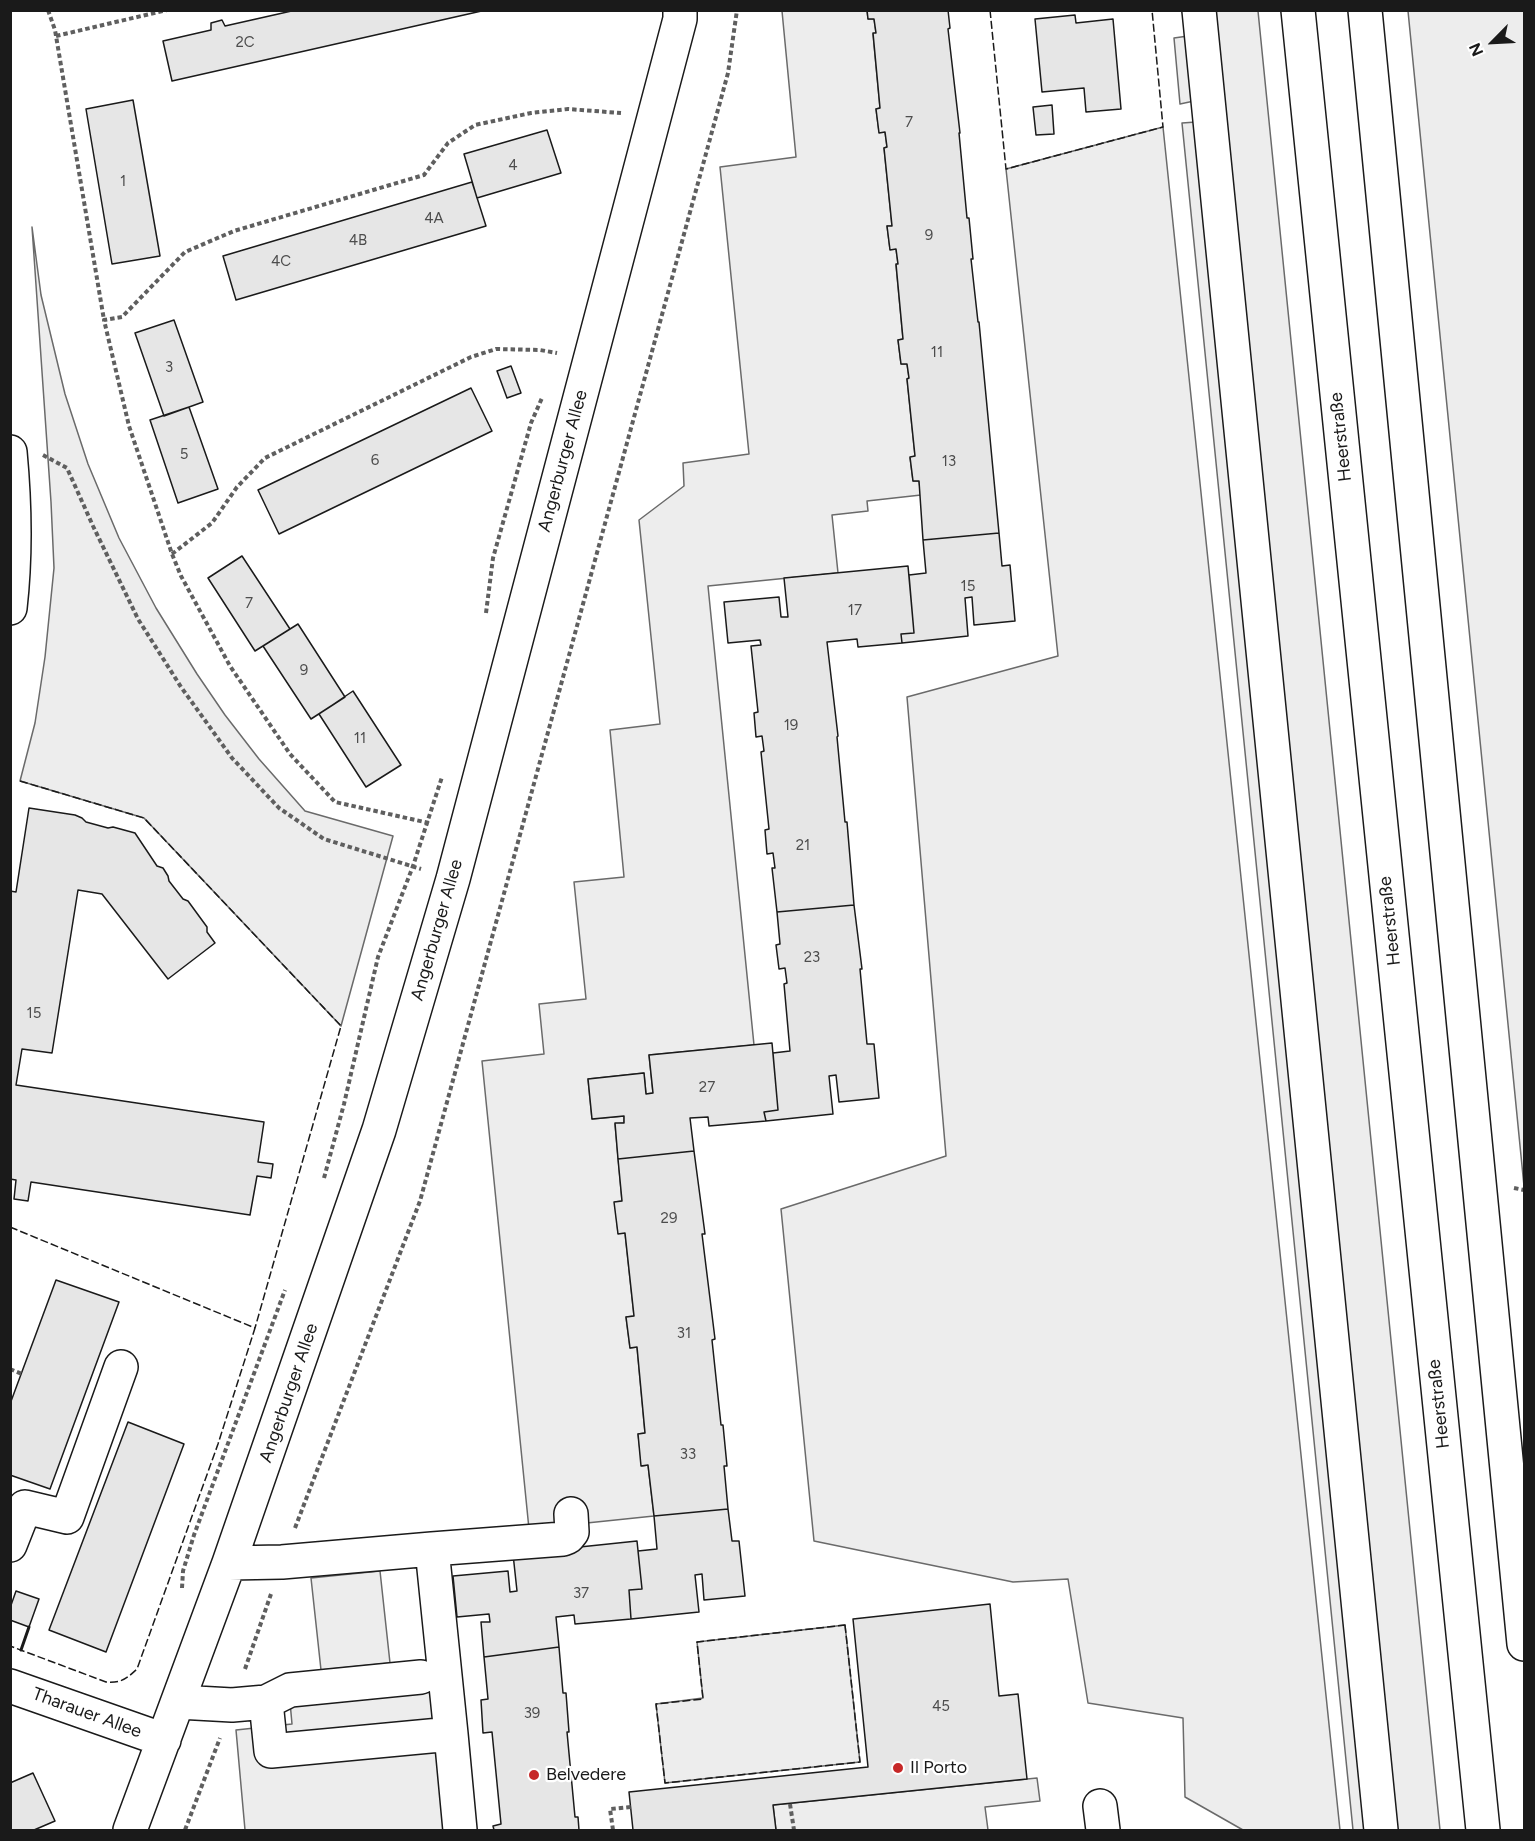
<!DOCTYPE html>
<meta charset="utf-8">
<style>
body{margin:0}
#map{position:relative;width:1535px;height:1841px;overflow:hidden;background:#fff;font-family:Figtree,sans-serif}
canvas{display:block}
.frame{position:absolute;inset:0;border:12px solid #1a1a1a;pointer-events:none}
.north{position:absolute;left:1463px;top:12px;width:60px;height:60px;-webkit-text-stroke:4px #fff;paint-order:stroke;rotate:246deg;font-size:16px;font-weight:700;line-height:24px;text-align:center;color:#1a1a1a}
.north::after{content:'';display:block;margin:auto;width:21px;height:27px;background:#1a1a1a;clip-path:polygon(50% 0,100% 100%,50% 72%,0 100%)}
</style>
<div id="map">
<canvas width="1535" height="1841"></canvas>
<div class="frame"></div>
<div class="north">N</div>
</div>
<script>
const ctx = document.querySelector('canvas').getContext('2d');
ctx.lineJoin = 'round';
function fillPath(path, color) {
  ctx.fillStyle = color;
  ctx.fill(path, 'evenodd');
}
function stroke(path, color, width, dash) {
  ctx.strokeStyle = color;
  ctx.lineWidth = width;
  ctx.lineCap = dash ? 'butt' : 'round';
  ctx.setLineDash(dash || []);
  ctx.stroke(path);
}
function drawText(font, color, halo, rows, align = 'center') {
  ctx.font = font + ' Figtree,sans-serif';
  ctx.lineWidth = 4.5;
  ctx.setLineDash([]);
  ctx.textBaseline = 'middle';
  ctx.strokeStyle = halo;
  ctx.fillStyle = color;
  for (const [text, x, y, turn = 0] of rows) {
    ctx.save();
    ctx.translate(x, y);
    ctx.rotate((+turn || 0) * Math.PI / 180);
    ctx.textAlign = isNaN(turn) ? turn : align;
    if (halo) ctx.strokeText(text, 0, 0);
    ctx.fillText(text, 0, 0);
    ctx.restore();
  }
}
const built = new Path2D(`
 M782,11H867L868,19H874L876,33L873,34L880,108L876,109L879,132H885L887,147L884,148L892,226H887L890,249H896L898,264L896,265L903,339L898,340L901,364H907L909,378L907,379L915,456L910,458L913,481H919L921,495L867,501L868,511L832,515L838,573L708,586L754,1045L649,1055L653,1093L646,1094L644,1073L588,1079L592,1119L624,1116V1123L615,1124L622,1201L615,1202L618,1233H625L634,1316L626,1317L630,1348L637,1347L645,1433L638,1434L642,1466L648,1465L654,1516L529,1529L482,1061L544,1054L539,1004L586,999L574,882L624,877L610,730L660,724L639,520L684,486L683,463L749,454L720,167L796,157Z
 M1215,11H1258L1440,1830H1397Z
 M1408,11H1524V1186Z
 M1188,36L1194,101L1180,104L1174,38Z
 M1196,122L1367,1830H1353L1182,123Z
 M1163,127L1340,1830H1243L1185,1797L1183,1718L1088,1703L1068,1579L1013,1582L814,1541L781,1209L946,1156L907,697L1058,656L1006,169Z
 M32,227L41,295L65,394L88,464L119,538L156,608L197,674L225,715L259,759L305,811L393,836L341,1026L144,818L20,781L35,723L45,657L54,568L51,502Z
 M380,1571L390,1663L321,1670L311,1578Z
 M845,1625L860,1762L665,1783L656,1704L703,1698L697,1642Z
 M453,1682L468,1830H245L236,1730L292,1724L290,1702Z
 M1037,1778L1040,1801L985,1807L988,1830H776L773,1805Z`);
fillPath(built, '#ededed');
stroke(built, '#6a6a6a', 1.5);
const building = new Path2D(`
 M296,10H486L172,81L163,41L211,30V23L222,20L225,26Z
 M867,10H948L950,28L948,29L960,133H959L967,218H969L973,259H971L978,322H979L999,533L923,540L919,481H913L910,457L915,456L907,379L909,378L907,364H901L898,340L903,339L896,264H898L896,249L890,250L887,226H892L884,148L887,147L885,132L879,133L876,109L880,108L873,33H876L874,19H868Z
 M1075,15L1076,23L1113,19L1121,109L1086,112L1084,88L1042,92L1035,19Z
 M133,100L160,256L112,264L86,109Z
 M1052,105L1054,134L1036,135L1033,107Z
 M547,130L561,173L477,198L464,154Z
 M472,182L486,226L236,300L223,256Z
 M174,320L203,402L164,416L135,333Z
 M511,366L521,393L507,398L497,371Z
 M471,388L492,431L279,534L258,490Z
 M189,407L218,489L178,503L150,420Z
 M999,533L1002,566L1010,565L1015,621L974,625L972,597L965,598L968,636L902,643L901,634L914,633L909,575L926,573L923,540Z
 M242,556L290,629L255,651L208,578Z
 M908,566L914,633L901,634L902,643L858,647L857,639L827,642L838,736L837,737L845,822H847L854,905L777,912L772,868H775L773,853L767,854L765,830L769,829L761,752L764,751L762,736L756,737L754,713L758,712L751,646L761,645L760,640L728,643L724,602L779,597L781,617H788L784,578Z
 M298,624L345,697L311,719L263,646Z
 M353,691L401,765L366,787L319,714Z
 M29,808L75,815L82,818L86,822L108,828L113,827L135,833L157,866L163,868L168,876L169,881L183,899L188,901L207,927V932L215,943L168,979L102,894L78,890L52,1053L22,1049L16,1085L264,1122L258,1162L273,1164L271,1178L257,1176L250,1215L31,1182L28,1201L14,1199L16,1180L10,1179V891L16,892Z
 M854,905L862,969H860L867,1044H874L879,1098L839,1102L836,1075L829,1076L833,1114L766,1121L764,1112L778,1110L773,1053L790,1051L784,984L787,983L785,968L779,969L776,945L780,944L777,912Z
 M772,1043L778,1110L764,1112L766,1121L709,1126L708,1117L690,1118L694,1151L618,1159L615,1123H624V1116L592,1119L588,1079L644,1073L646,1094L653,1093L649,1055Z
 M694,1151L705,1234H702L715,1339L712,1340L721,1425H723L727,1466H724L728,1509L654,1516L648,1465L641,1466L638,1434L645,1433L637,1347L630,1348L626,1317L634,1316L625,1233L618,1234L614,1202L622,1201L618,1159Z
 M56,1280L119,1302L50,1489L10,1475V1404Z
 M128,1422L184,1444L106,1652L49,1630Z
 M728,1509L732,1541H739L745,1596L704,1600L702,1574L695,1575L699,1612L631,1619L629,1590L642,1589L638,1551L657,1549L654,1516Z
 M637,1541L642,1589L629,1590L631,1619L575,1624L574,1615L556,1617L559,1647L484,1657L481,1622H490L489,1614L457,1617L453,1576L508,1571L510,1592L517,1591L513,1554Z
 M16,1591L39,1599L29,1627L10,1620V1608Z
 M990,1604L999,1696L1018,1694L1027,1779L773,1805L776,1830H633L629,1792L868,1767L853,1619Z
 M559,1647L563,1693H566L569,1732H567L575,1817H578L579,1830H494L493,1826L501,1824L492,1732L483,1733L481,1700L488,1699L484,1657Z
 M33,1773L55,1821L34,1830H10V1783Z`);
fillPath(building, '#e6e6e6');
stroke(building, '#1a1a1a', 1.5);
const minor = new Path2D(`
 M1199,10L1381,1830
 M1365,10L1524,1644
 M10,452C15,505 16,555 10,608
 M10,1545L25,1507L67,1517L121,1367
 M432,1549L563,1539L568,1537L572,1532L571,1514
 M10,1686L164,1740
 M178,1702L232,1705L266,1702L271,1751L451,1734L432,1549L282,1562L229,1563
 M266,1702L290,1690L421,1677
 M451,1734L460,1830
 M1100,1806L1103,1830
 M130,1830L229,1563L379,1130L453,879L680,19V10`);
const major = new Path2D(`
 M1298,10L1483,1830`);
stroke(minor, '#1a1a1a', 36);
stroke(major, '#1a1a1a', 36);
stroke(new Path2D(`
 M48,10L55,30L104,320
 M56,36L167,10
 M43,455L67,468L93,526L138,619L181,687L232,758L279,808L324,839L421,869
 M172,554L212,523L237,487L265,458L471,357L496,349L540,350L557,353
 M486,613L493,558L531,423L542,398
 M429,823L335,802L290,754L230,666L181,576L172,554L129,426L104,320L122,317L185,252L234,231L424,175L448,143L475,125L531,113L568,109L621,113
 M324,1178L344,1104L378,957L413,866L442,777
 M1514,1188L1524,1190
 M10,1369L22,1374
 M295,1528L420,1201L728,73L737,10
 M182,1588L183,1571L194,1535L285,1290
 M245,1669L271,1594
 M790,1804L794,1830
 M185,1830L220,1738
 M613,1830L610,1809L631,1807`), '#5f5f5f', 4, [4.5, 3]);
stroke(minor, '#fff', 33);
stroke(major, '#fff', 33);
stroke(new Path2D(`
 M990,10L1006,169L1163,127L1152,10
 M20,781L144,818L341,1026L255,1328
 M10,1227L255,1328L218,1444L137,1669C126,1679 122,1683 106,1682L10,1646
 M845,1625L860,1762L665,1783L656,1704L703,1699L697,1642Z`), '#1a1a1a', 1.5, [8, 3]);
stroke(new Path2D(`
 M21,1650L29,1627`), '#1a1a1a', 3);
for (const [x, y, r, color] of [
 [898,1768,6,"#c62828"],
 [534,1775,6,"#c62828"]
]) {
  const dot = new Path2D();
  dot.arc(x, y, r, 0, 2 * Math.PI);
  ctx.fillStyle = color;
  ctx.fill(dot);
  stroke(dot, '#fff', 2);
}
drawText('15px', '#4d4d4d', null, [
 ["2C",245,43],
 ["7",909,123],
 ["4",513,166],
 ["1",123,182],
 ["4A",434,219],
 ["9",929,236],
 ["4B",358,241],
 ["4C",281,262],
 ["11",937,353],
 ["3",169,368],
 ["5",184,455],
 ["6",375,461],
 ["13",949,462],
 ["15",968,587],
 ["7",249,604],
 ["17",855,611],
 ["9",304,671],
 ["19",791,726],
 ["11",360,739],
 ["21",803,846],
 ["23",812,958],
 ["15",34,1014],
 ["27",707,1088],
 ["29",669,1219],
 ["31",684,1334],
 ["33",688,1455],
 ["37",581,1594],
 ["45",941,1707],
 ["39",532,1714]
]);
drawText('18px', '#1a1a1a', '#fff', [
 ["Heerstraße",1341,437,-96],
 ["Angerburger Allee",563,461,-75],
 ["Heerstraße",1390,921,-96],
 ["Angerburger Allee",437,930,-74],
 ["Angerburger Allee",289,1393,-71],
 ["Heerstraße",1439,1404,-96],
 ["Tharauer Allee",87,1713,20]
]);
drawText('18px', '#1a1a1a', '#fff', [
 ["Il Porto",910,1768],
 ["Belvedere",546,1775]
], 'left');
</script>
